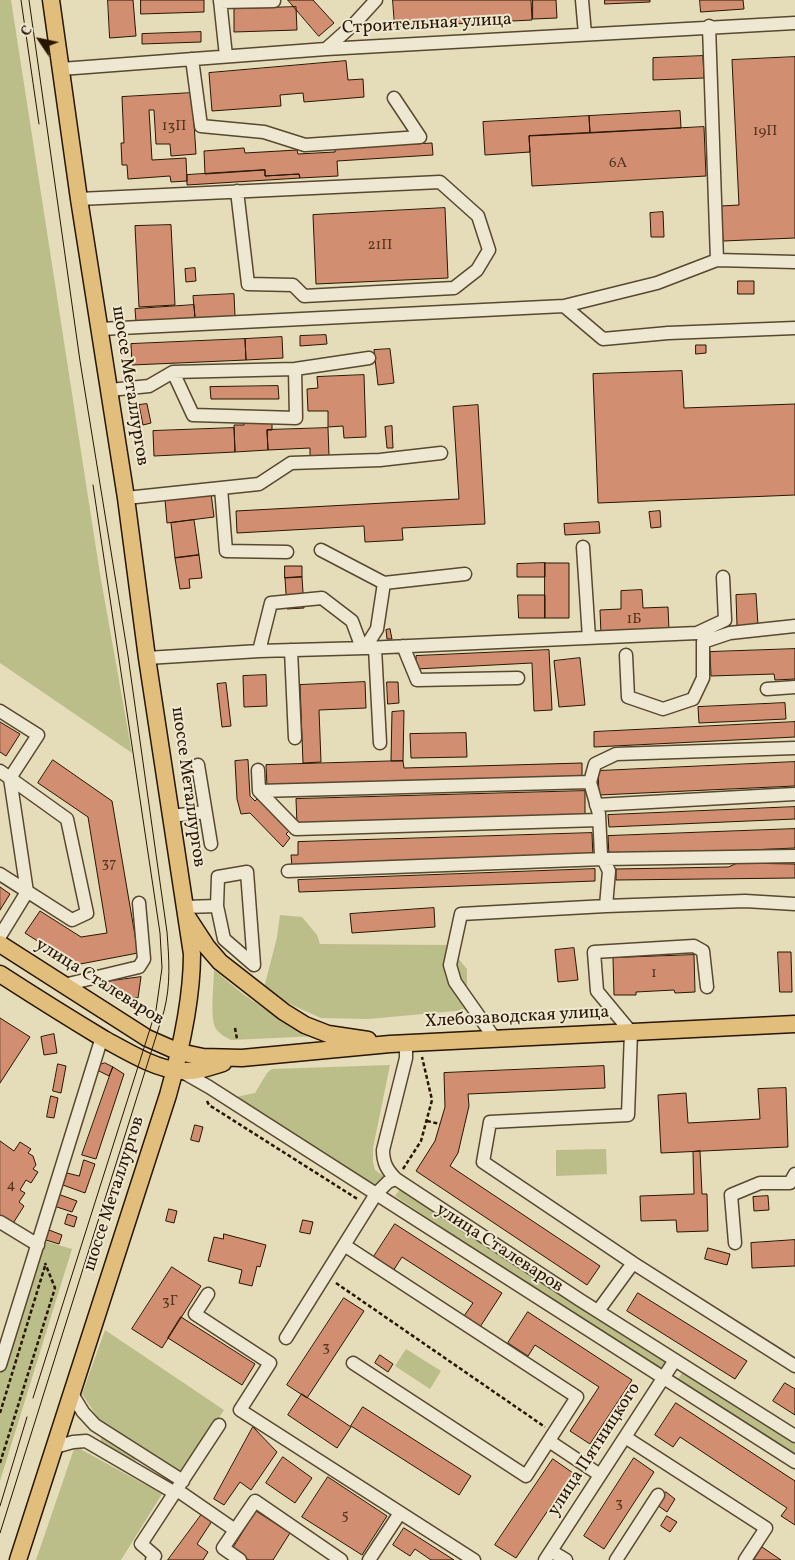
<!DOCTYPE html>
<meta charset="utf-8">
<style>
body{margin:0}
#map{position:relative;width:795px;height:1560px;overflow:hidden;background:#e5dcb9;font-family:Vollkorn,serif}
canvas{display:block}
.north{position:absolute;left:15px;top:15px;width:50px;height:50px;-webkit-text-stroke:4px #eee8d2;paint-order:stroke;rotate:304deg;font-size:14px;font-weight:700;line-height:20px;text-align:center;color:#291601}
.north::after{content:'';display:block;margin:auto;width:18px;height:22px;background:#291601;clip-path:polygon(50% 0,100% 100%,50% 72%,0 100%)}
</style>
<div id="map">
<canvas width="795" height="1560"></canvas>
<div class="north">С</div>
</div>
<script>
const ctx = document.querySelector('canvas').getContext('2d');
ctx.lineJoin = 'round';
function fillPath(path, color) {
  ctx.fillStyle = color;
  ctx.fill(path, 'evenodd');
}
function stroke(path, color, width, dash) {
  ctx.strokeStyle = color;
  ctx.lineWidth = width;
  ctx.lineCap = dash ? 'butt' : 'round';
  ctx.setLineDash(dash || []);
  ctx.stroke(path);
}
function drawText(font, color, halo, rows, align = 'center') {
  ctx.font = font + ' Vollkorn,serif';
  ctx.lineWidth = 4;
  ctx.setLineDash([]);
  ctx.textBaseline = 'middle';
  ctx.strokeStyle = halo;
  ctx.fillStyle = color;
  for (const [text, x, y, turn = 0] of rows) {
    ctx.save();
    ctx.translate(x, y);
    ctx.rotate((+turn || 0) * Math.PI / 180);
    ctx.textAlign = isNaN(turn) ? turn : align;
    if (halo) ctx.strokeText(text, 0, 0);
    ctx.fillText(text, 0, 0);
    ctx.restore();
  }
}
fillPath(new Path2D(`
 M0,0H11L100,574L132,753L0,663Z
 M280,915L302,917L317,935L320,944L447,945L467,969V1010L368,1019L321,1018L294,1006L264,988L277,937Z
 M214,970L243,994L292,1028L318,1036L231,1040C225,1037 218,1033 215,1027C210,1017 214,982 214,970Z
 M390,1065L373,1148V1162L375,1170L385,1177L376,1188L236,1097L255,1093L267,1073L272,1069Z
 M606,1149L607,1174L556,1176V1150Z
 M400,1189L665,1358L666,1363L662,1371L656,1372L395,1196Z
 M41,1240L72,1249L0,1481V1373Z
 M105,1330L224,1410L181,1475L100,1421L82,1394Z
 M406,1349L441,1371L430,1389L395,1366Z
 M683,1372L795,1443V1458L677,1380Z
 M102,1437L137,1458L133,1464L99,1444Z
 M75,1446L162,1494L121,1560H36Z`), '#bcbe8a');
const building = new Path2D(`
 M108,0H133L136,36L110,38Z
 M141,0H204V12L141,14Z
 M288,0H313L334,23L319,36Z
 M393,0H531L532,20L395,27Z
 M533,0H556L557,18L533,19Z
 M605,0H650V2L605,4Z
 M700,0H743L744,9L701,12Z
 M296,7L297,30L234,32V9Z
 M201,32V42L142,44V34Z
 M703,56L704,78L653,80V58Z
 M795,57V238L723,241L721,206L739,205L732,60Z
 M346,61L348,80L363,79L364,97L304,102L303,93L280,95L281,106L212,111L209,73Z
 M192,93L196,154L171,156L170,144H156L154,110H149L152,160L186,158L187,181L171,182L170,176L128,179L127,165H122L121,143H124L122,97Z
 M680,111L681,128L590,133L589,116Z
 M589,116L590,133L529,136L530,152L485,155L483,122Z
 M704,127L706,176L532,186L529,136Z
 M394,142V145L432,143L433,155L337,161L338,176L300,178L299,174L265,176V170L205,174L204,151L244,148L245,153L297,150L298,154L335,152V146Z
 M265,170V176L299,174L300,178L187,185V175Z
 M445,208L448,278L316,284L313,215Z
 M663,212L664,237H651L650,213Z
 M171,225L175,305L139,307L135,226Z
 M195,268L196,281L186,282L185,269Z
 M738,281H754V294H738Z
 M234,294L235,316L195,318L193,296Z
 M194,305L195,318L136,322L135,309Z
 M326,335L327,344L300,346V336Z
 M282,337L283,358L246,360L245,339Z
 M245,339L246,360L132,365L131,344Z
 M696,345H706V353L696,354Z
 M390,349L394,383L378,385L374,350Z
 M682,371L684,408L795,404V495L598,503L593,374Z
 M364,375L366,437L344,438L343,426L328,427V411H308L307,389L318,388L317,377Z
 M278,386L279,399H211L210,387Z
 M147,404L151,423L143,425L139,405Z
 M478,405L485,524L402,528L403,540L365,542L364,526L237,533L236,511L459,499L453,407Z
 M272,421V430H267L268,450L235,452L234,425H244V422Z
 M392,426L393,448H387L385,427Z
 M234,428L235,452L154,456L153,431Z
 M328,428L329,456L310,457V448L268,450L267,430Z
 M211,493L214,517L167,523L165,499Z
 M660,511L661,527L651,528L649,512Z
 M194,520L199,555L175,558L171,523Z
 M599,522L600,533L565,535L564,524Z
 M199,555L202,578L189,579L190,588L180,589L175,558Z
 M545,563H569V618H545Z
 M545,563V577H517V564Z
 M285,566H302V577L285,578Z
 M302,577L304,608L287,609L285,578Z
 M642,590L643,608L668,607L669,630L601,634L600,610L621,609V591Z
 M756,594L758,625L737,626L736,595Z
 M518,595H545V618H519Z
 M390,629L392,639H387L386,630Z
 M795,649V679L775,680L774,674L711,676L710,652Z
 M549,650L552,710L534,711L532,663L416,669V656Z
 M580,658L585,705L559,707L554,661Z
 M266,675L267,706L244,707L243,676Z
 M365,682L366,708L319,710L321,762L303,763L300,685Z
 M387,682H398L399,703L388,704Z
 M226,683L231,726L222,727L217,684Z
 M785,703L786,719L699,723L698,707Z
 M404,711L403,761H391L392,712Z
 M0,722L20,734L6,756L0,752Z
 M795,722V737L594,747V732Z
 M466,733L467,757L411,758L410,734Z
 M53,760L112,801L138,953L75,965L25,933L40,911L81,937L107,933L88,817L38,783Z
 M248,760L250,796L255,801L258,798L290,830L286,834L290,838L283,847L250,813L241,814L237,799L235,761Z
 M403,761L404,768L582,763V777L267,786L266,765Z
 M795,762V786L599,795L598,771Z
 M585,791V816L297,824L296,799Z
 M795,807V819L609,827L608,815Z
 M795,829V848L609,856L608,836Z
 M592,833L593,858L292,867L291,855H298V842Z
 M738,863L795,864V878L616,880V869L728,867Z
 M595,869V881L299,892L298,880Z
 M0,887L10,894L0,910Z
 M434,908L435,927L352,933L350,914Z
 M574,948L578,980L558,982L555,950Z
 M778,952H791L792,992H780Z
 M694,955L695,992L675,993L674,990L636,992V995H614L613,958Z
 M141,977L138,998L122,996L105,987L104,982Z
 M0,1018L30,1037L0,1083Z
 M54,1034L57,1053L44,1055L41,1037Z
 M105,1063L113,1067L109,1076L97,1070L99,1065Z
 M58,1064L66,1066L61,1093L53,1091Z
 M604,1066L605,1088L468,1094L469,1106L458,1153L450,1166L600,1266L587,1285L416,1171L435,1141L445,1107L444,1073Z
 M113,1067L124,1074L96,1159L82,1155Z
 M786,1088L788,1147L661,1153L658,1095L686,1093L688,1123L760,1119L758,1089Z
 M51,1096L58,1098L54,1118L47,1117Z
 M195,1125L203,1127L199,1142L191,1140Z
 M0,1141L14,1151L20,1142L31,1149L28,1153L33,1156L36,1165L33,1169L38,1172L31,1183L26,1180L20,1190L25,1193L19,1202L24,1206L12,1225L0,1217Z
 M700,1151L702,1194H707L708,1231L677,1232L676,1220L641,1221L640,1196L694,1194L693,1152Z
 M84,1160L95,1164L85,1193L63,1185L67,1173L79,1176Z
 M58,1194L77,1201L72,1212L54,1206Z
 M768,1196L769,1210L754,1211L753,1197Z
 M169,1209L177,1211L174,1223L166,1221Z
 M68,1214L77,1217L74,1227L65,1224Z
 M303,1220L313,1222L310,1234L300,1232Z
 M395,1224L502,1293L480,1327L464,1316L473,1303L402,1257L393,1271L373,1258Z
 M49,1230L62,1235L59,1244L46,1240Z
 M224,1234L266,1245L260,1267L257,1266L252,1286L239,1283L242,1270L208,1261L214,1237L223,1239Z
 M795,1240V1266L752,1268L751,1243Z
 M708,1248L730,1254L727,1265L705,1259Z
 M172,1267L201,1286L162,1348L132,1329Z
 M638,1293L747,1361L735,1379L627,1311Z
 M344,1298L364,1311L307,1398L287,1385Z
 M528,1312L632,1380L590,1444L570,1431L599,1387L535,1345L528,1356L508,1343Z
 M181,1317L255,1364L242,1385L168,1338Z
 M380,1355L393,1364L388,1372L375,1363Z
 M785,1383L795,1389V1415L773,1401Z
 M302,1394L351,1427L337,1448L288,1415Z
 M676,1403L795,1481V1525L781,1516L787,1508L680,1437L673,1447L655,1435Z
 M363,1407L471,1476L459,1495L351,1426Z
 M253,1427L277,1452L251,1490L240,1482L224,1505L214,1499Z
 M283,1457L312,1478L295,1503L266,1483Z
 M634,1458L654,1472L604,1549L584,1536Z
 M553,1459L573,1473L516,1558L495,1545Z
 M328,1477L387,1516L362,1555L302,1517Z
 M666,1492L675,1499L667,1512L657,1505Z
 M256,1511L290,1533L273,1560H249L232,1550Z
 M202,1514L212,1521L197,1544L208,1552L203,1560H168Z
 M667,1516L677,1522L670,1532L661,1526Z
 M404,1528L454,1560H431L415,1549L410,1556L393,1545Z
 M762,1547L781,1560H754Z`);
fillPath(building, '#d28e70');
stroke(building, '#291601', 1);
const minor = new Path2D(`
 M220,0L226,56
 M582,0L585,34
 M220,2L274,1
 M709,26L717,260
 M326,49L355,23L376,0
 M192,59L201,126L264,132L305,145L420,137L394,98
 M61,69L326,49L795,23
 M79,199L440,182L478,216L489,250L477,270L454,288L304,296L293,285L248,284L237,191
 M564,306L603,339L668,333L795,328
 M100,329L564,306L657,283L717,260L795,262
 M173,372L193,415L296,418L295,369
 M110,390L149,386L173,372L295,369L369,358
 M221,488L226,551L287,552
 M126,498L259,484L291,463L380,460L441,453
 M583,547L589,638
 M321,550L384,583
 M403,646L417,680L518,678
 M365,648L377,629L384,583L465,574
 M375,648L380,743
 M291,650L295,738
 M259,651L271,603L322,598L352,621L362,648
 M626,655L628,697L663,709L693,699L703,678V642L730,633L795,626
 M147,658L259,651L365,648L697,633L725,620L723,577
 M767,689L795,687
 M0,711L38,735L10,778L27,892L0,936
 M198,765L211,844
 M258,770L259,791L296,829L599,820
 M0,771L67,819L87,913L72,920L0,874
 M259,791L590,782
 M596,805L795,794
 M171,816L205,812
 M288,871L603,859L795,856
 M606,906L745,901L795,904
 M184,907L217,906L224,939L254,965L247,872L218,877L217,906
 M64,985L139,967L144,959L139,903
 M707,987L703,951L694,946L594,952L597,991L631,1032L628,1115L490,1122L483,1162L633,1263L795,1366
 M495,1039L455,982L450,965L461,914L606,906L609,871L601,855L599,814L590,782L595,764L616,754L795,748
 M406,1043V1058L383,1150C383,1163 387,1170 396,1179L580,1300L795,1436
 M181,1071L209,1087L795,1462
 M0,1222L38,1245
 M735,1243L731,1195L760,1183H790L795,1174
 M344,1245L577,1397L526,1476L353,1363
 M208,1294L195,1314L270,1363L240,1410L474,1560
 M598,1311L633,1263
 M286,1338L376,1194L388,1182L396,1179
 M0,1365L102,1037
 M72,1394L83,1412L95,1425L183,1481
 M625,1437L766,1528L745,1560
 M549,1441L600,1475
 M55,1447L73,1442L86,1441L175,1493
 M177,1490L235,1530
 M551,1551L566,1560
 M152,1560L155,1556L141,1544L219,1425
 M240,1560L223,1548L255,1501L341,1560
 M369,1560L400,1513
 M545,1560L675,1360
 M616,1560L658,1495`);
const major = new Path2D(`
 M188,918L207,947L220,962L284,1012L305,1025L328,1034L368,1040
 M0,944L147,1038L179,1052L203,1057L242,1058L390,1044L795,1024
 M0,974C34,996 69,1018 104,1039C126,1051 157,1070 182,1071C196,1072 210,1067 223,1063
 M18,1560L168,1095C181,1049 192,1001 192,954L147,658L126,498L79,199L51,0`);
stroke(minor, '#58482f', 15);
stroke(major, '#291601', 19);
stroke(new Path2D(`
 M235,1028L237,1039
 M207,1101L209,1105L359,1200
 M427,1121L440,1124
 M403,1169L421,1141L432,1100L422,1057
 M336,1283L545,1427
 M0,1413L45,1266
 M0,1463L55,1288L45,1263`), '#291601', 2.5, [4, 2.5]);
stroke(minor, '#eee8d2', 12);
stroke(major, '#e2be7c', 16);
stroke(new Path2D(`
 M21,0L39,124
 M33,1398L156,1010L162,968L160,933L93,485
 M0,1506L27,1417
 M0,1533L164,1011C171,984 169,959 167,932L128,656L80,361L29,0`), '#291601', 1);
drawText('15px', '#53341d', null, [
 ["13П",174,127],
 ["19П",765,132],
 ["6А",618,164],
 ["21П",380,246],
 ["1Б",634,620],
 ["37",109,864],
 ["1",654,974],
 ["4",11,1186],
 ["3Г",170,1302],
 ["3",326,1348],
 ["3",619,1504],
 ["5",345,1516]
]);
drawText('18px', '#291601', '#eee8d2', [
 ["Строительная улица",427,25,-3],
 ["шоссе Металлургов",129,386,81],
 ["шоссе Металлургов",187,787,82],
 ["улица Сталеваров",99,983,32],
 ["Хлебозаводская улица",517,1018,-3],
 ["шоссе Металлургов",115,1194,-72],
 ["улица Сталеваров",499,1249,33],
 ["улица Пятницкого",595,1450,-57]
]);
</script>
